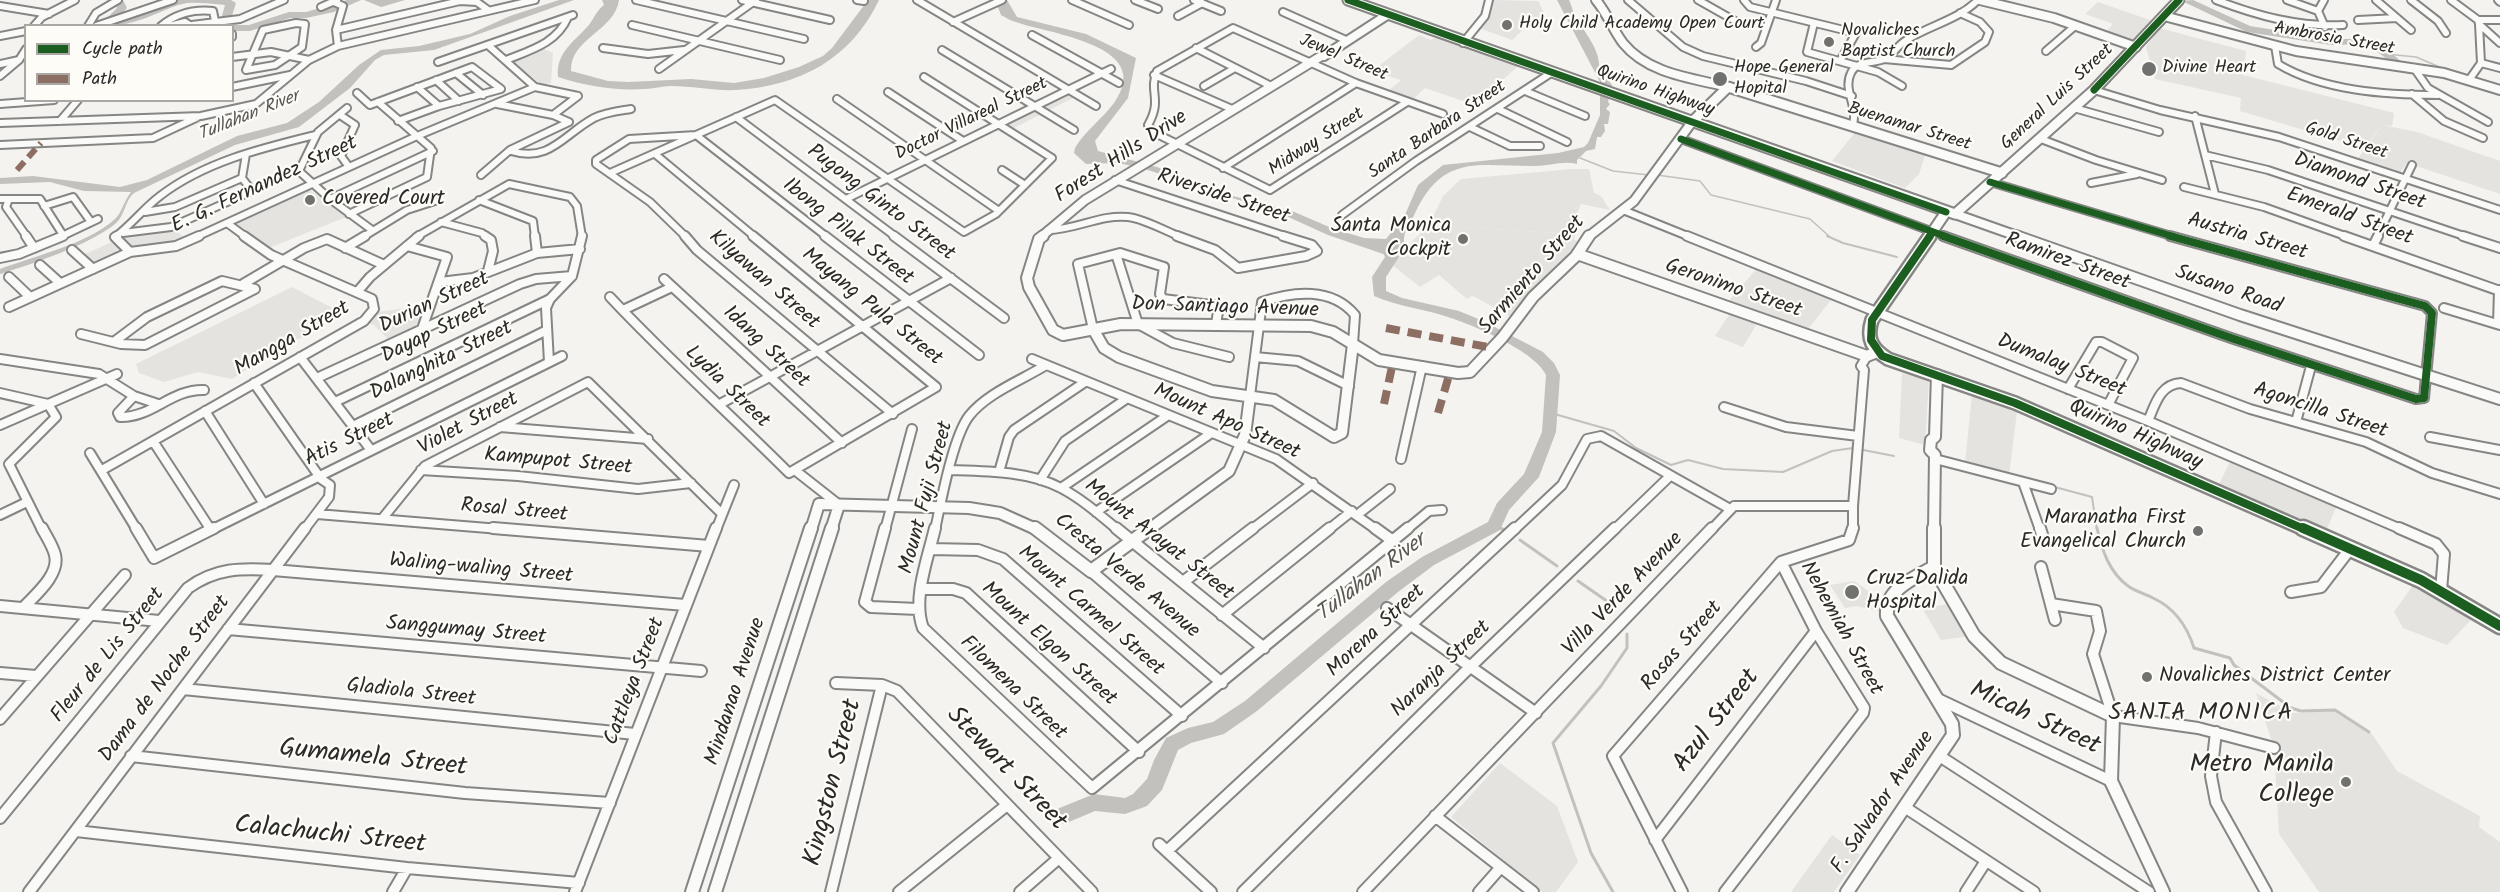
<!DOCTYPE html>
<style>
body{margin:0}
#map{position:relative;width:2500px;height:892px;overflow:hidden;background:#f4f3f0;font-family:Kalam,sans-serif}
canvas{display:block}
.legend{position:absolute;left:24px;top:24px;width:210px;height:78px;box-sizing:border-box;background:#fdfcf7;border:2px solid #a9a8a5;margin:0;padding:8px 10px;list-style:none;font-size:18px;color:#2b2b2b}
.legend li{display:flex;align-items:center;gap:12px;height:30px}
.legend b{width:30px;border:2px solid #a9a8a5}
</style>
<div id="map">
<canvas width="2500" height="892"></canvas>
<ul class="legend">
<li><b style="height:8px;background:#1b5e20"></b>Cycle path</li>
<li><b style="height:8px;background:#8d6e63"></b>Path</li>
</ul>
</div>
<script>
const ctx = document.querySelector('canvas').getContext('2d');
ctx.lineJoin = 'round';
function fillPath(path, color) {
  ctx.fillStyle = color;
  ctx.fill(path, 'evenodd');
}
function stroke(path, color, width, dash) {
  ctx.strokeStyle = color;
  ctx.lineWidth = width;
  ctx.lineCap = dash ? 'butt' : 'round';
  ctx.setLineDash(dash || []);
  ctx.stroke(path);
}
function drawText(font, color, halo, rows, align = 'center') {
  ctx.font = font + ' Kalam,sans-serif';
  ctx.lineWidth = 4.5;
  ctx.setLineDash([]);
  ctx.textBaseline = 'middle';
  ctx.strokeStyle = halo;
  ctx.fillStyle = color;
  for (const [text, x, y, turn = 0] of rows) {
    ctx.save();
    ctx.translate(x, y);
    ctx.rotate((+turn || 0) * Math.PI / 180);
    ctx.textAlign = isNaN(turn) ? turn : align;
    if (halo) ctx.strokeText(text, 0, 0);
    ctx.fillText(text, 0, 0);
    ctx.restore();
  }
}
fillPath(new Path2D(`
 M1492,0L1538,1L1548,20L1527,26L1512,40L1479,28Z
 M2098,2L2153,21L2130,42L2105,33L2113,24L2085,14Z
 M1419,35L1431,40L1437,36L1518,66L1485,96L1472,104L1425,88L1411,101L1387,92L1401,80L1372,71Z
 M1068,91L1077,96L1010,130L1000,123Z
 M2382,125L2417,132L2500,161V194L2407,163L2399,174L2357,160Z
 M1856,131L1926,153L1919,174L1905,188L1832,161Z
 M1429,225L1575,234L1574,240L1582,242L1513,318L1477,298L1472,296L1467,299L1439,275L1420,287L1390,263Z
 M1759,266L1834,296L1806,332L1726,304Z
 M1731,312L1758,322L1743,347L1715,336Z
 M1902,373L1929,380L1925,445L1899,438Z
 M1972,395L2017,412L2009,475L1965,463Z
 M2231,460L2337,505L2326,531L2219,484Z
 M1854,581L1880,599L1879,611L1856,606L1845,608L1830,585Z
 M2413,585L2474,617L2447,645L2403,628L2394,612Z
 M2256,693L2293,713L2333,711L2372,734L2397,771L2480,816L2479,827L2500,842V892H2319L2279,834L2274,748Z
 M1500,763L1557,806L1578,862L1556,892H1542L1451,817Z
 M1832,835L1860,855L1834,892H1791Z`), '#e4e3df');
fillPath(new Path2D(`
 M2159,28L2246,51L2243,75L2394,113L2392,126L2382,125L2364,148L2240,111L2241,98L2155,79L2146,47Z
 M542,48L553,53L551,83L542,85L511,60Z
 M1887,141L1909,148L1888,180L1863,171Z
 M1572,169H1589L1594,193L1601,196L1610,210L1581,204L1576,216L1575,234L1429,225L1443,196L1461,179Z
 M309,189L346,217L269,248L233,223Z
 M175,229L186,240L173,247L132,250L123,241L127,235Z
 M114,241L124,250L91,265L81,256Z
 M292,287L344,314L266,357L232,379L198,372L164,382L139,373L136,364Z
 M426,305L417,329L390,341L374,325L367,323L378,312Z
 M1950,604L1970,636L1941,640L1922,608Z
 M2308,783L2387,826V834L2375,830L2376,851L2389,855L2390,862L2307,835Z
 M2453,871L2498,892H2443L2445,877L2452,880Z`), '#e4e3e0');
fillPath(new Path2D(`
 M559,0H574L434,50L384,55L375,60L350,88L299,127L235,145L134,193C125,200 125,216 115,224C89,245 32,264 0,274V269C34,256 88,244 115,219C121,214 124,201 131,192L84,191L50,182L0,184V178L33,176L120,187L147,180L237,136L287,123L319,102L359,65L381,50L419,46L470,34L510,16Z
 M602,0H619C615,31 570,38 571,71L608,81L628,82L691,79L734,83L764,78L799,67L823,56L832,48L868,0H879C851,59 800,86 736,90C714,91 693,86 671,86C662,86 653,89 644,89C615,91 586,86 558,77C556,52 574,42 589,25C594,18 597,10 604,5Z
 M995,0H1007L1017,17L1086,34L1136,58L1128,98L1095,141L1098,151L1157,167L1225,194L1292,211L1334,229L1364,238L1386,239L1404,217L1418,185L1443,165L1558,153L1584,147L1588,143L1600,115V82L1557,0H1569C1572,6 1573,13 1576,18C1584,31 1600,50 1599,66L1608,70L1611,75L1609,81L1612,85L1608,102L1610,104L1606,109L1610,112L1608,124H1604L1605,131L1601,137H1597L1595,149L1586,151L1577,160V164C1562,160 1547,167 1532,166C1477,166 1443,154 1415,213C1411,223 1403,231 1404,242L1392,257L1328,235L1284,215L1142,168L1118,163L1086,164L1074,153L1075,148C1085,131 1102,119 1114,103C1157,43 1044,34 1010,20L1001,15Z`), '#c2c1be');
stroke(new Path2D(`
 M2386,54L2416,57L2449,71
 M1580,158L1613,171L1649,175
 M1657,175L1700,181L1711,195L1810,219L1830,237`), '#c2c1be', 1.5);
stroke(new Path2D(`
 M1827,236L1843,243L1897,257
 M1551,413L1614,431L1636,448L1671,465L1688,460L1723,469L1783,472L1832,451L1853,448L1894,456
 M2051,486L2092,497L2097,530
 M1494,526L1504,530`), '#c2c1be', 2);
stroke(new Path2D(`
 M1500,528L1507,531
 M2097,528C2102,550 2109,572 2128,586C2135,591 2145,594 2153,598C2175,608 2187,626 2194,648L2230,658L2234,665L2291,708L2301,711L2335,710L2369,732
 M1520,540L1557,566
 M1578,581L1614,606
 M1613,892L1591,853L1553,743L1601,686L1627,648V634`), '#c2c1be', 3);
fillPath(new Path2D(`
 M113,0H123L127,8L118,18L175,0H231L236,3L229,25H249L289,12H306L347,0H361L334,12L306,18H290L250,31H232V26H219L225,5C213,4 199,2 187,3C165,6 124,35 105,20L117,8Z
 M364,0H405L381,7Z
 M2193,0L2250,26L2331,39H2375L2403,63L2402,65H2394L2368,44L2331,45L2247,32L2182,1Z
 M1384,239L1389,240L1399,257L1386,277V291L1402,298L1459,311L1483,321L1543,352L1554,363L1560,375L1556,432L1539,477L1509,510L1500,530L1434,565L1398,592L1257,711L1224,734L1191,743L1178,750L1162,790L1147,806L1125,814L1095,811L1064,824L1057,821L1055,815L1057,809L1094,794L1125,798L1133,794L1147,779L1154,760L1166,738L1188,728L1213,722L1245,701L1386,582L1422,557L1488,522L1497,503L1524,474L1542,432L1546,375C1536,352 1475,326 1451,318C1426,309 1399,307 1374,296L1372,277L1385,257L1378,243Z`), '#c2c1be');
const minorFar2 = new Path2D(`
 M636,0L804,39
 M742,0L830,20
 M857,0L864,1
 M917,0L1096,106
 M1072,0L1129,25
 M1135,0L1158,9
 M1194,0L1221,11
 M1628,0L1683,47L1703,56L1806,81L1852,96
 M1698,0L1737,22
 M1744,0L1750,7L1856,33L1840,61
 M2216,0C2258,16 2298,27 2343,25
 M2287,0L2318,11
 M2324,0L2318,11L2325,27
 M2376,0L2411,30
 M2411,0L2438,21L2446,33
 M2451,0L2478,20L2479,24L2481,63L2469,80
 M2498,0L2500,2
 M334,2L343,6L336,30L338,46
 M0,6L49,14
 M321,7L337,0
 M1283,12L1346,40
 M1178,16L1202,3
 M2358,20L2397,18
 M2478,20H2500
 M953,22L1002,0
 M296,23L305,24L302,47L275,65L246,70L263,30Z
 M1814,23L1807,52L1878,72L1902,86
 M2479,24L2500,43
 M192,25L240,19L284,0
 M632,25L780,60
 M34,26L42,17L75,0
 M88,26L96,13L118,0
 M96,26L173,0
 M161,26C177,13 193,9 213,11L215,21
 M170,26L185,22L191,26
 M336,30L460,1L477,2L488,10
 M232,34V37
 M1032,35L1119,83
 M0,36L26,31
 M1463,43L1485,16L1489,0
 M489,46L535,87
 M2275,46L2278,64C2323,91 2386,95 2438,95
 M1756,47L1761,43L1776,0
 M603,48L648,54L684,50
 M1196,48L1271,86
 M942,50L1074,130
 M2046,51L2075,26
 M232,57L271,52L309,60
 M1884,59L1951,65L1985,42L1989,32L1980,22L1960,13
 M506,60C531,50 557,43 568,17
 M438,62L573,15
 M2481,63L2500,68
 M0,64L19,60
 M2414,68L2428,88L2488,122
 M659,69L756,0
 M456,73L483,95
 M1154,75L1232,109
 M0,76L19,60L26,49
 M436,80L459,101
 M1204,86L1235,68
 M232,87L290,75
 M417,87L439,106
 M535,87L578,96
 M2094,90L2160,110L2279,137L2500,210
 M1525,91L1585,116
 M888,92L963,141
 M357,93L370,105L472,67L501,89
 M2412,94L2444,121L2483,138
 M837,99L999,211
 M1407,102L1270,190L1155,133L1148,125C1163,99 1148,92 1157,71L1233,28L1356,83L1443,114
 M0,104L54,100
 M497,104L553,115L569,122
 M347,108L318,132L299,171L330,199L372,230
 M2074,108L2159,132
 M1498,109L1567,142
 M340,115L355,125L341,156L349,167
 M553,115L578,96
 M2195,116L2215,194
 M736,117L896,237
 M60,121L78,100
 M398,121L439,106L501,89
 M0,123L201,116L256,104L309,60L338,46L535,0
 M1470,127L1510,146H1540
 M1852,127C1860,109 1842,90 1851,73C1857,60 1873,64 1884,59C1893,55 1897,46 1905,41C1929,25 1957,21 1978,0
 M1681,139L1947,237
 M2041,139L2096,160L2162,180
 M0,145L153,138L198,117
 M511,151C550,163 564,134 594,118C606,112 619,111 631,109
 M655,154L755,237
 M2205,155L2268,170L2467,237
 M1223,168L1356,83
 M1002,170L1025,185
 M610,173L775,100L964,232L996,214L1052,158L924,77
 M481,175L510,150L569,122
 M1115,180L1288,237
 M1990,182L2175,237
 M2091,183L2137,174
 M2184,187L2264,207L2348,237
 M0,199H40L63,235
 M9,199L6,207L27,237
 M330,199L433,151
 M846,199L1111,69
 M479,200L533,221L535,237
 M44,206L73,197L91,222
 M1623,210L1690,237
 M145,212L175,207L242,178
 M349,214L427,177L431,148L378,102
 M1342,215L1416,161L1551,73
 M441,222L482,233L487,237
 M227,223L246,237
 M1048,230C1075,230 1101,214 1128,217C1145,219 1165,231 1181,237
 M123,233L171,227L252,191L242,178L246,154
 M60,237L98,219
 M115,237C131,225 144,208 160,196C204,162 262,148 315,135
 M196,237L417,136L535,87
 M363,237L407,210L435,201
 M416,237L509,184L570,197L577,206L582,237
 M686,237L650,202L596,164V160L629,139L696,135L827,237
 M2377,237L2412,165`);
const minorFar1 = new Path2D(`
 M26,236L34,248
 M117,236L115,237L130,252
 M485,236L491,240L493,251L488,271
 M535,236L537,253
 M685,236L697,250L893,414
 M825,236L979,355
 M894,236L1004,318
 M1177,236L1215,250L1238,268L1306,256L1317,251L1312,245L1283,236
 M1687,236L2148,421L2403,530
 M1943,236L2231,338L2416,399L2424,398L2432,313L2425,306L2170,236
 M2344,236L2500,291
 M2463,236L2500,248
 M407,246L447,257L422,329
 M2373,246L2378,236
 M345,248L365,236
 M72,250L93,269
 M1116,254L1138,324L1173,343L1229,357
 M0,258L19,254L63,236
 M40,265L60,283
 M9,277L30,297
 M664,279L842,443
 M440,282L473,278L537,253L580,249
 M243,284L304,248L327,239L384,265
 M358,291L370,277L419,236
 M610,297C667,358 730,414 789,473L936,387L753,236
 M9,307L130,252L176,246L199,236
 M2444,308L2500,325
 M623,310L672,287
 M2498,324L2499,290
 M1093,329L1078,264L1120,253L1164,267L1160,294L1163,299L1219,306L1216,324
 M81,334L121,344L145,345L255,289L222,281L147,317L115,341
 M300,357L371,450
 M1255,357L1298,361L1349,386
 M0,359L99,374L134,396L158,404
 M1032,359L1276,459L1377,530
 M549,362L546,308L550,299L572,276L582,236
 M317,378L520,284L536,279L572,276
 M254,383L321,479L330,485L329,497L304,530
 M2068,389L2096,342H2102L2133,358L2108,405
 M0,393L48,404L56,417L9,464
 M134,396L118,413L120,417C152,418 171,389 204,390
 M1250,396L1262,302C1293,291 1332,287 1355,315L1353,344
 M335,402L550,299
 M720,404L951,278
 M1724,407L1786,427L1858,436
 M205,411L264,504
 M2148,421C2155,405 2160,384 2181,383L2250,409L2366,442L2432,473L2500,494
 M2296,422L2311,366
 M0,425L117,374
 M353,426L547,330
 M500,427L648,439
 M2430,437L2500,450
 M153,441L211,530
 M90,453L137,530
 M1401,459L1422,366
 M1935,459L2051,489
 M9,464L42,530
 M102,470L364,321L374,309L372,299L271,255L244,236
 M421,470L518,476L638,489L691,483
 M951,470C987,471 1029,471 1061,488C1082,499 1100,515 1118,530
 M796,471L838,504
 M999,472L1009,437L1014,430L1085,382
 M1040,480L1065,441L1126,399
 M2023,482L2040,530
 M1061,488L1167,416
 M1853,506V530
 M1096,512L1210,434
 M317,514L512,530
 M0,515L27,502
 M1357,515L1390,489
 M382,519L425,466L588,382L721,513
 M211,530L562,356
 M716,530L734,485
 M885,530L912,429
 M935,530C941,502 953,437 969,416C987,393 1022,380 1046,365
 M1251,530L1313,483
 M1328,530L1352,511
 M1406,530L1429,511L1442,510
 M1514,530L1562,485L1587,439L1601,436L1730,509
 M1614,530L1670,476
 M1711,530L1734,506H1853L1864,370L1861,366L1867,356`);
const minor = new Path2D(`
 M136,528L154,558L214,528
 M493,528L709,546
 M885,528L865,602L871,607L918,609
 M935,528C928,558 912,599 923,628L1092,788L1408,528
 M1116,528L1264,648
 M1375,528L1393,541
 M2040,528L2044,541
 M2399,528L2436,544L2444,554L2441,591
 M931,549L978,550L1003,559L1182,716
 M2041,567L2055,620
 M1091,571L1222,683
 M1183,582L1253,528
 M923,589H953L966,593L1139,752
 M2291,592L2321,587L2350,549
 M2051,604L2096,611L2100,631L2093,654L2113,716L2198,728L2274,748
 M0,606L159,621
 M23,608C35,595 60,575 55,555C53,546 46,536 42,528
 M1387,608L1536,713
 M1222,615L1330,528
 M228,629L701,671
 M0,673L36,676
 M836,683L882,685L897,691L1092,892
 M183,689L635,734
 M1938,699L2111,781
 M0,719L125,575
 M2216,732L2211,776L2216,802L2266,892
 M131,756L465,793L610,803
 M1941,757L2149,892
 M1906,808L2034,892
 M1435,816L1533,892
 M0,818L188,588C215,568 241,568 273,570L685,605
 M76,831L407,868L579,883
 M1655,840L1816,631
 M1159,844L1211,892
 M1167,851L1515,528
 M29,892L305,528
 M393,892L407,868
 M575,892L716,528
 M831,892L882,685
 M899,892L1007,805
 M1020,892L1059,858
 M1243,892L1470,667L1615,528
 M1363,892L1712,528
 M1479,892L1501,867
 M1682,892L1613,756L1781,562
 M1725,892L1863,713L1864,708L1816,631L1781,562L1849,540L1853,528
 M1966,892L1986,861`);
const tertiaryFar2 = new Path2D(`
 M1596,0C1607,13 1613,30 1623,43C1648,74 1692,78 1728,87
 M1980,0L2054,18L2136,47
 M2164,16L2296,51L2444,73L2500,90
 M1324,56L1387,15
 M1041,237L1085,200L1328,52
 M1588,237L1634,201L1692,122`);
const tertiaryFar1 = new Path2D(`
 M1043,236L1039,239L1027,278L1029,287L1053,330L1063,335L1121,324L1311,326L1333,332L1379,360L1458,373L1470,372L1502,338L1533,297L1576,256L1589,236
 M1577,254L1867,356L1877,352
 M1093,329L1104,348L1119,357L1212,391L1274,400L1334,437L1342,433L1353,344
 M811,530L819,504L969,508L1000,513L1038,530
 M831,530L839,505
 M1148,530L1229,471L1245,435L1250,396
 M1934,530L1935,455L1930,450L1931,440L1935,437L1937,375`);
const tertiary = new Path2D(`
 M1035,528L1091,571L1150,528
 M1934,528V567L1974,636L2001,663L2113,716L2111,781L2163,892
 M692,892L811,528
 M715,892L832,528
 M1847,892L1953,735L1952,724L1887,616C1885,589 1914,578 1934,567`);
const secondaryFar1 = new Path2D(`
 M1955,214L2020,237`);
const secondary = new Path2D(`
 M2016,236L2240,315L2500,399`);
const primaryFar2 = new Path2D(`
 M1348,0L1955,214L2094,90L2179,0
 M1692,122L1728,87L2002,173
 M1929,237L1946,212`);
const primaryFar1 = new Path2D(`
 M1930,236L1872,320C1866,339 1872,349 1888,359L2015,403L2306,530`);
const primary = new Path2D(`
 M2303,528L2421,580L2500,626`);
stroke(minorFar2, '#858584', 10);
stroke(minorFar1, '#858584', 12);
stroke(minor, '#858584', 14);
stroke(tertiaryFar2, '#858584', 12);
stroke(tertiaryFar1, '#858584', 14);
stroke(tertiary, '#858584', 16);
stroke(secondaryFar1, '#858584', 12);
stroke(secondary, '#858584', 14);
stroke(primaryFar2, '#858584', 13);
stroke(primaryFar1, '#858584', 16);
stroke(primary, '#858584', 19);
stroke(minorFar2, '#fafaf8', 6);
stroke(minorFar1, '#fafaf8', 8);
stroke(minor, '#fafaf8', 10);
stroke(tertiaryFar2, '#fafaf8', 8);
stroke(tertiaryFar1, '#fafaf8', 10);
stroke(tertiary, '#fafaf8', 12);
stroke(secondaryFar1, '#fafaf8', 8);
stroke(secondary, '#fafaf8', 10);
stroke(primaryFar2, '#fafaf8', 9);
stroke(primaryFar1, '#fafaf8', 11);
stroke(primary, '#fafaf8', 14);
stroke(new Path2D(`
 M17,170L41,143`), '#8d6e63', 6, [11, 6]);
stroke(new Path2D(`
 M1386,328L1493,348
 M1384,404L1393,362
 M1438,413L1450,372`), '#8d6e63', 8, [14, 8]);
stroke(new Path2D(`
 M1348,0L1946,212
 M2094,90L2179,0
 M1681,139L1947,237
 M1990,182L2175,237
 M1929,237L1932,232`), '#1b5e20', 7);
stroke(new Path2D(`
 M1930,236L1872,320L1871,340L1882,356L2015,403L2306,530
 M1943,236L2231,338L2416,399L2424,398L2432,313L2425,306L2170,236`), '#1b5e20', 8);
stroke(new Path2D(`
 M2303,528L2421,580L2500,626`), '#1b5e20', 10);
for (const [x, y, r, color] of [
 [1507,25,6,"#717170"],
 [1829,42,6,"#717170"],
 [2149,69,8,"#717170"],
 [1720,79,8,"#717170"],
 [310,200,6,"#717170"],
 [1463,239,6,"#717170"],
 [2198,531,6,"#717170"],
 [1852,592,8,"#717170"],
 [2147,677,6,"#717170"],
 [2346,782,6,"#717170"]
]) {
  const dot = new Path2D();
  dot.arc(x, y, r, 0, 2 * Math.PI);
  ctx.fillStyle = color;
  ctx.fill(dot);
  stroke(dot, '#fdfcf7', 2);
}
drawText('18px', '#2b2b2b', '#fdfcf7', [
 ["Holy Child Academy Open Court",1519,25],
 ["Novaliches",1841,32],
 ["Baptist Church",1841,53],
 ["Hope General",1734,69],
 ["Hopital",1734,90],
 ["Divine Heart",2162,69]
], 'left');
drawText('18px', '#2b2b2b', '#fdfcf7', [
 ["Ambrosia Street",2334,40,10],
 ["Jewel Street",1343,59,23],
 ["Quirino Highway",1655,92,19],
 ["General Luis Street",2058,98,-43],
 ["Doctor Villareal Street",972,120,-26],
 ["Buenamar Street",1909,128,17],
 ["Santa Barbara Street",1438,131,-34],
 ["Gold Street",2346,142,18],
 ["Midway Street",1317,143,-33]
]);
drawText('italic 18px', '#585857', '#fdfcf7', [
 ["Tullahan River",249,117,-22]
]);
drawText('21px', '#2b2b2b', '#fdfcf7', [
 ["Forest Hills Drive",1122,158,-33],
 ["Diamond Street",2359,183,19],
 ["E. G. Fernandez Street",265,186,-25],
 ["Riverside Street",1223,198,18],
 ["Pugong Ginto Street",880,204,37],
 ["Emerald Street",2349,218,20],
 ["Ibong Pilak Street",847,233,38],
 ["Austria Street",2247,238,16],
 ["Ramirez Street",2067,263,20],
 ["Sarmiento Street",1533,276,-49],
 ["Kilyawan Street",763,281,41],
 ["Geronimo Street",1733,290,19],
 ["Susano Road",2228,291,19],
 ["Durian Street",435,304,-25],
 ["Mayang Pula Street",871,308,39],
 ["Don Santiago Avenue",1225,309,2],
 ["Dayap Street",435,334,-26],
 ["Mangga Street",293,340,-30],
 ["Idang Street",765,348,43],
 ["Dalanghita Street",442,362,-26],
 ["Dumalay Street",2061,367,22],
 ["Lydia Street",726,388,44],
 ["Agoncilla Street",2320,412,18],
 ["Mount Apo Street",1226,423,24],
 ["Violet Street",469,425,-28],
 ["Quirino Highway",2135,436,24],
 ["Atis Street",350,441,-26],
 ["Kampupot Street",558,463,5],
 ["Mount Fuji Street",928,498,-75],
 ["Rosal Street",514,512,5],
 ["Mount Arayat Street",1158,541,38],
 ["Waling-waling Street",481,570,5],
 ["Cresta Verde Avenue",1126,577,40],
 ["Villa Verde Avenue",1624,595,-46],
 ["Mount Carmel Street",1090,612,41],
 ["Nehemiah Street",1840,629,61],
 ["Sanggumay Street",466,632,5],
 ["Morena Street",1377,632,-43],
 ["Mount Elgon Street",1048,645,42],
 ["Rosas Street",1683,647,-49],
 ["Fleur de Lis Street",109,656,-51],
 ["Naranja Street",1442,670,-44],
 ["Dama de Noche Street",166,680,-53],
 ["Cattleya Street",636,682,-69],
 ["Filomena Street",1012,689,44],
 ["Mindanao Avenue",737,692,-72],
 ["Gladiola Street",411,694,6],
 ["F. Salvador Avenue",1884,803,-56]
]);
drawText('21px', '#2b2b2b', '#fdfcf7', [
 ["Covered Court",322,200],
 ["Santa Monica",1451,227,"right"],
 ["Cockpit",1451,251,"right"],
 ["Maranatha First",2186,519,"right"],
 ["Evangelical Church",2186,543,"right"],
 ["Cruz-Dalida",1866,580],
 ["Hospital",1866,604],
 ["Novaliches District Center",2159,677]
], 'left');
drawText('italic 22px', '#585857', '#fdfcf7', [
 ["Tullahan River",1372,579,-37]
]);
ctx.letterSpacing = '1.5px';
drawText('24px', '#2b2b2b', '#fdfcf7', [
 ["SANTA MONICA",2201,715]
]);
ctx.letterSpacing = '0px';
drawText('26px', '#2b2b2b', '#fdfcf7', [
 ["Micah Street",2034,720,25],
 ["Azul Street",1718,722,-52],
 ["Gumamela Street",373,760,6],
 ["Stewart Street",1005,770,46],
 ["Kingston Street",835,783,-76],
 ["Calachuchi Street",330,837,6]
]);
drawText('26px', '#2b2b2b', '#fdfcf7', [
 ["Metro Manila",2334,767],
 ["College",2334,797]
], 'right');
</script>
